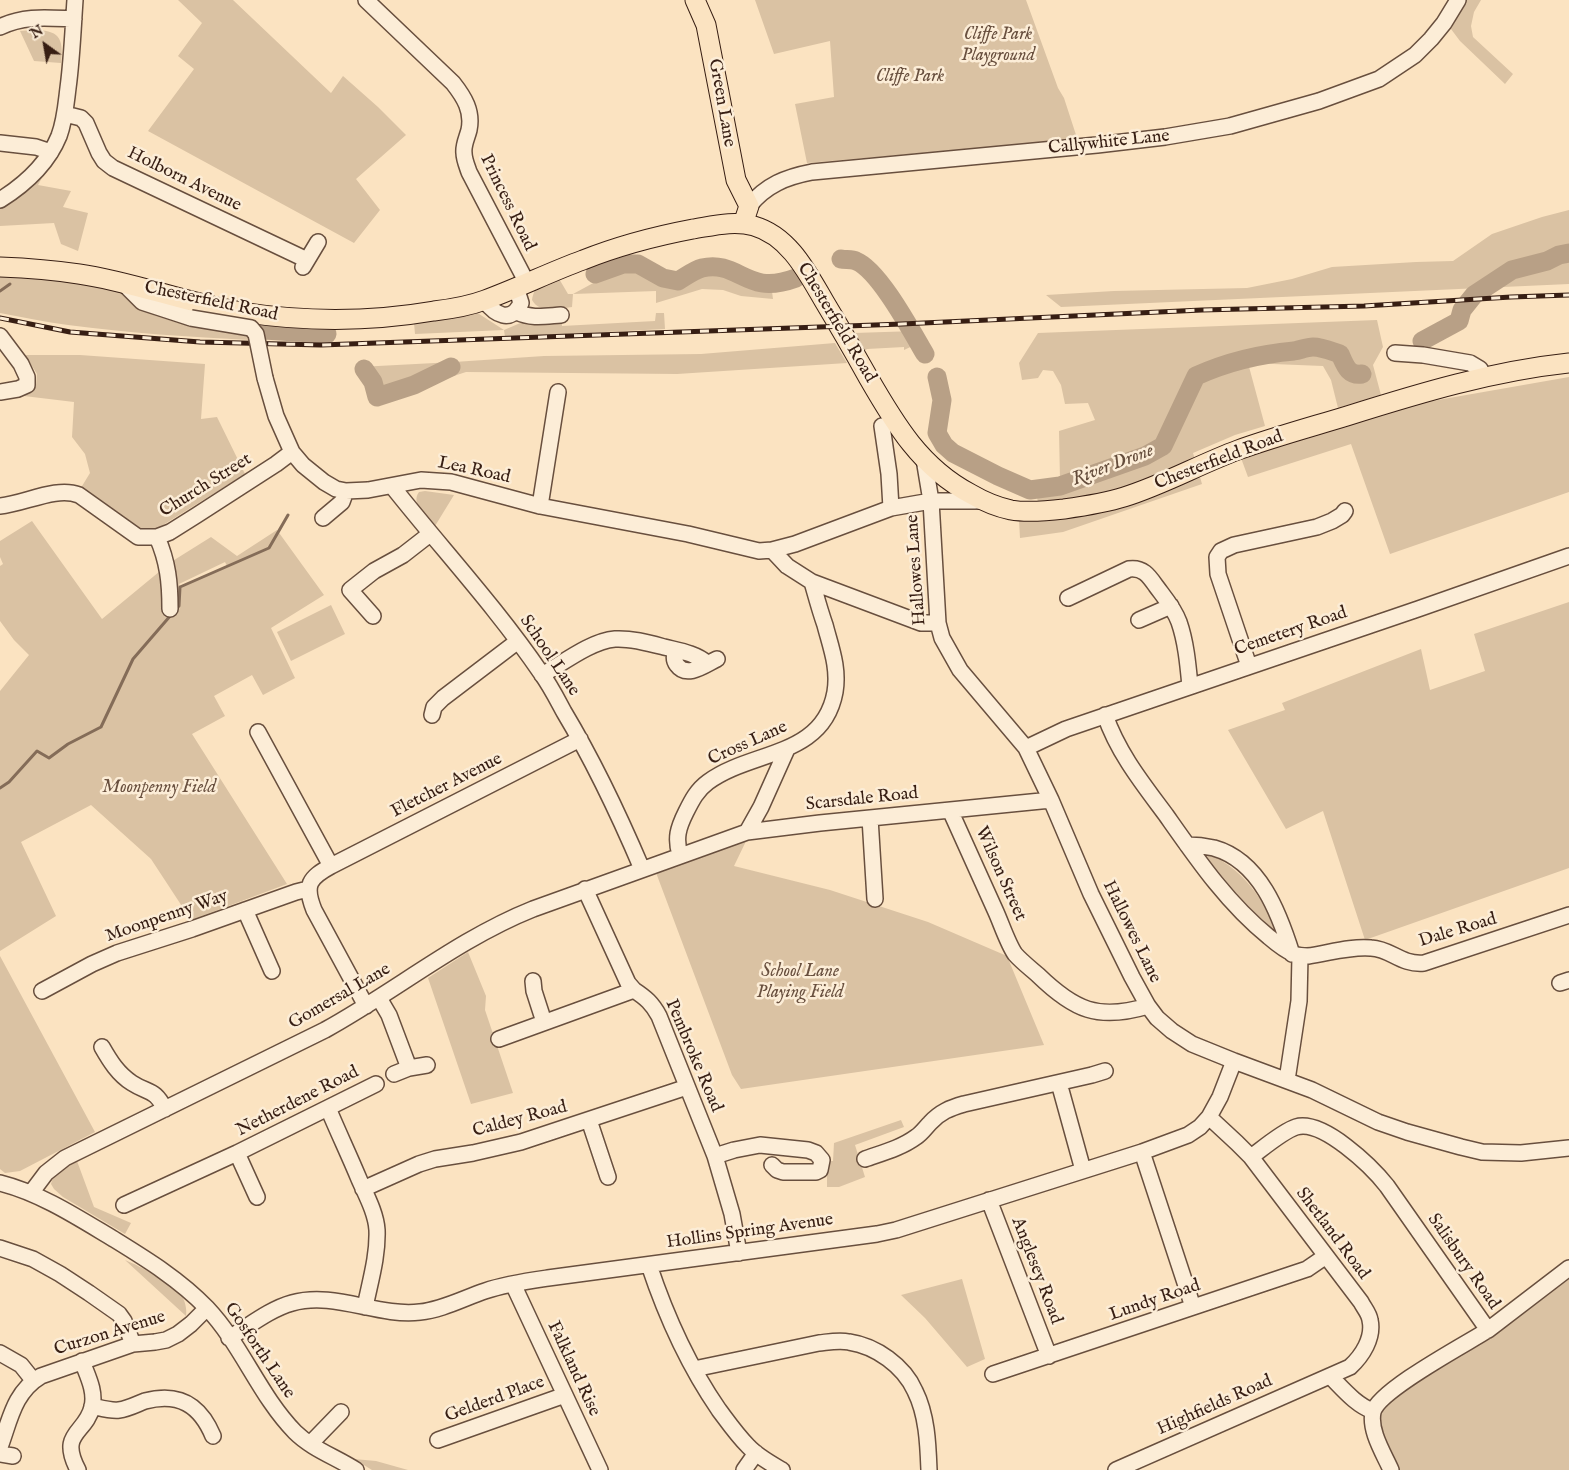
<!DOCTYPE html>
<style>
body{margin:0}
#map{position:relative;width:1569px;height:1470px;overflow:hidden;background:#fbe3c1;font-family:"IM FELL English",serif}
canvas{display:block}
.north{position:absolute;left:20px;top:20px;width:50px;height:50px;-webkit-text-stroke:4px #fcedd7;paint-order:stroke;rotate:328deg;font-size:14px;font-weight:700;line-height:20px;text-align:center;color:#371e13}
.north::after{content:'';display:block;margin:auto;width:18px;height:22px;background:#371e13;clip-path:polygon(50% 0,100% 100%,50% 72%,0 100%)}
</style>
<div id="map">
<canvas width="1569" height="1470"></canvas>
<div class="north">N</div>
</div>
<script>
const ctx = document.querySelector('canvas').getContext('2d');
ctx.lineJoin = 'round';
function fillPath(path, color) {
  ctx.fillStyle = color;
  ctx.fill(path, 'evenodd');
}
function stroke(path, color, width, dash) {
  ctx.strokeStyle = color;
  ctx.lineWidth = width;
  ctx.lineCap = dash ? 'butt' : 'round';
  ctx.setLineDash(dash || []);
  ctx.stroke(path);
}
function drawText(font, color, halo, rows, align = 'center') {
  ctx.font = font + ' "IM FELL English",serif';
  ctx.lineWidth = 5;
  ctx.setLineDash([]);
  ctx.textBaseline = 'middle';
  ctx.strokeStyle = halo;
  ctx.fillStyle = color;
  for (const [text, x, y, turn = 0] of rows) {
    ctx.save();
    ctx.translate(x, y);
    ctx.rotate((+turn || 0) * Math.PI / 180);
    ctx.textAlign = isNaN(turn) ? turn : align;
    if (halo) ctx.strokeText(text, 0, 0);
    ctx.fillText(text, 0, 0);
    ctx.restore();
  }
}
fillPath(new Path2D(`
 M178,0H233L331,93L343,76L378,107L406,135L356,179L380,210L354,243L148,131L194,69L178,56L202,23Z
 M755,0H1026L1058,88L1064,98L1077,138L1004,146L807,163L795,104L834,97L830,41L774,54Z
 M1466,0H1481L1474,12L1471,26L1473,37L1513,74L1505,84L1460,41L1451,29Z
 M32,30C59,30 64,37 61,63L34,61L20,31Z
 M49,165L38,185L71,191L63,207L88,213L78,251L61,244L54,223L0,226V207Z
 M1569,210V284L1061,307L1046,295L1114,291L1247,288L1292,279L1332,267L1416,262L1453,261L1492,234L1542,217Z
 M623,264H638L663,278L678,281L701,269L715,267L731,270L744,276H770L773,299L741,296L723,290L702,289L656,303V291L573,294L572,307C558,309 540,314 532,300C535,283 543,283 558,277L568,294H573L597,281L595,274Z
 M0,275L67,279L119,290L144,311L156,316L178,323L248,334L250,340C190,337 128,333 68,325C45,322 23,317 0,313Z
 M476,312L504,330L525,321L562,320V326L655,321L656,313H664L665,329L505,337L504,330L415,334L414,323Z
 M1377,320L1383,347L1373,365L1381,395L1338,408L1331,380L1323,366L1248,363L1265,426L1235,435L1193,453L1202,484L1063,532L1020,538L1019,520L1040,517L1035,483L1060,480L1059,431L1095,420L1088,403L1065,404L1061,385L1053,371L1043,370L1038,378L1022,380L1019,363L1038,333Z
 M916,331L923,341L904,350V347L867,349L864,351L854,333Z
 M835,343L847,363L677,374L466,372L374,402L359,367L454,362L544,356L701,354Z
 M25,355H80L205,364L201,419L217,417L245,474L155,530L140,532L79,491L90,473L85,454L72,437L74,402L24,396L36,385L37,374Z
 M1569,377V492L1390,554L1351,444L1248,477L1241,458L1415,404Z
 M425,491L454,495L435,526C427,517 410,504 419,492Z
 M32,521L102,619L171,562L211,537L237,556L277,530L324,595L271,628L295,678L263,695L252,675L214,696L225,716L192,734L287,884L191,920L151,859L91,805L21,842L56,916L0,951V691L29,655L14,640L0,621V566L3,564L0,557V541ZM225,562L227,566L180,586L179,584Z
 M1569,602V868L1365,940L1323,811L1286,829L1228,730L1285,710L1282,703L1421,649L1430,690L1485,671L1474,634Z
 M331,605L345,634L291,661L277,632Z
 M748,837L734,866L830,890L928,922L1007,956L1044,1045L741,1089L732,1075L655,870Z
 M1200,851C1244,865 1264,902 1283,940L1225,887Z
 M468,952L486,996L485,1010L513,1093L471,1104L428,978Z
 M0,956L95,1132L20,1171L5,1173L0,1169Z
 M901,1120L904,1127L855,1145L865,1177L839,1187H827V1161H833L834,1143Z
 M77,1161L94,1207L131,1223L125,1234L63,1197L54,1189L51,1184C55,1170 66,1167 77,1161Z
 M125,1260C142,1267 167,1281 180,1294C185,1299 187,1309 186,1316Z
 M1569,1277V1470H1396L1387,1453L1376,1413L1411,1383Z
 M962,1279L985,1359L967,1367L925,1318L901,1295Z
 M354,1459L376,1461L408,1470H372Z`), '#dac2a3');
stroke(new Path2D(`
 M0,291L10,284
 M175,610L179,606L180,587L269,548L288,515
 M0,788L9,782L37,751L49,758L68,744L101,727L133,659L171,615`), '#846c58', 3);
stroke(new Path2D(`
 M841,259C845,260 852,259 856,261C879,270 912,332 925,354
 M595,274L623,264H638L663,278L678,281C685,277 694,270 702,268C728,262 740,279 762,283C774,285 785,282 796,278
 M264,330L327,334
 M1422,341L1459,321L1462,310L1474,295L1512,270L1547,261L1559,255L1569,253
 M364,369L373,382L377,397L414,385L451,367
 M937,377L942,400L937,433L944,445L953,453L998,476L1030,490L1060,486L1145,456L1163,446L1196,376C1227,362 1260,354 1294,351C1300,350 1307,347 1313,347C1322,347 1331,351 1340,354C1345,365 1348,376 1362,374`), '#b8a086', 19);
const minor = new Path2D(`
 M366,0L453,83C464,97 473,111 469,130C467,138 463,145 464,153C464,159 467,166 469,172L527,283
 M0,27C24,15 48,18 74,19
 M65,114L81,118L86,123L99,153L104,161L113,168L307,260
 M0,143L36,147L51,152
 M0,200C24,185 48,163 59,136C65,120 66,104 68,88C72,58 73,29 75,0
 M749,206C766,185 786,177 812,172L1097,145L1165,137L1230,126L1319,101L1379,79L1415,55L1431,39L1444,23L1458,0
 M303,267L318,242
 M123,283L142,302L191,318
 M484,300C495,315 511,324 521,303L516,287
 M517,312C531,319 546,316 561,315
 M0,336L21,364L27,377V385L18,389L0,392
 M1395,353L1423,355L1470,363L1480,369L1484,376
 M265,378L276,416L292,452L303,465L324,482L336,489L346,491L368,490L421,480L451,482L540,506L688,534L759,551L772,550L795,544L891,508L931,501H984
 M882,426L889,474L891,508
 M924,459L931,501L938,623L942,638L960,670L1026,748L1051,800L1091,894L1132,977L1148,1006L1157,1018L1172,1031L1192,1044L1234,1061L1312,1090L1378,1122L1407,1132L1461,1147L1482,1152L1521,1153L1569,1148
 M392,486C441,548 496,607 541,673C550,685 557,699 564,712C594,762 619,815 642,869
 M0,506C24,504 56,486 79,495L138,537H157L170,532L197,515L276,464L292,452
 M540,506L558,392
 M323,518L342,502L346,491
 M157,537C168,562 170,583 170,609
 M772,550L787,566L812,582L921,623H938
 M1068,598L1129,569C1143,567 1149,576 1156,586C1164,597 1174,608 1179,622C1186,642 1188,665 1190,686
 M373,616L350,590L374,571L403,555L430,534
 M1139,620L1171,606
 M676,650C674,655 673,660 677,665C687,679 706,664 717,659
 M1249,666L1218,574L1217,557L1221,551L1234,545L1317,527L1332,521L1342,515L1345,511
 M542,675C563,663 591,641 615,639C631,638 649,643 664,647C680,651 695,653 707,663
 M432,715L434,707L443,698L518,641
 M1105,715C1118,753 1143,784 1166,815C1197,859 1227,903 1269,937C1276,943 1284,950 1294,954C1299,956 1303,956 1308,956C1329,953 1351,946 1371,948C1392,949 1400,965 1424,963L1569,915
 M258,732L331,866
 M1026,748L1066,729L1418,609L1569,556
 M950,810C965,844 981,878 996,912C1001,923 1008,944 1015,954C1021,961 1030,968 1038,975C1074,1010 1098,1021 1148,1006
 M870,818L875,899
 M747,832L761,807L787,749
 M1187,845C1196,845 1205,846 1214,848C1260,861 1279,913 1292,954
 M680,855C675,838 678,828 686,812C692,800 697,790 708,782C751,750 823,758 835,692C839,668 831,648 825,625C820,611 816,596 812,582
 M585,889L628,983L634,990
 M245,910L272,971
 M533,981L534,991L544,1022
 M1560,983L1569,980
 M42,991L92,964L117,953L192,929L296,892L308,889
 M379,998L389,1015L409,1068
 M366,1006L314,910C304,885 309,878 331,866L580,739
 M499,1039L634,990C646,998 652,1003 659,1016L715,1156L732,1214L739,1253
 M102,1047C110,1061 118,1074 132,1083C149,1094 154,1088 165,1109
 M394,1074L409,1068L427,1065
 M1287,1080L1299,1001L1300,956
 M1059,1083L1083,1170
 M328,1108C338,1132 349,1155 359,1179C366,1195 376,1213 377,1230C378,1256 370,1282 365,1307
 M589,1120L608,1177
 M1142,1152L1193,1307
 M237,1153L257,1197
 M715,1156L734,1150L760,1145L808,1150L816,1153L822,1160L820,1170L816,1172H783L777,1170L772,1165
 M1251,1157C1262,1149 1283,1131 1296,1127C1323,1119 1372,1167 1387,1186L1488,1330C1466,1344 1379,1390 1373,1412C1369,1431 1384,1454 1391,1470
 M865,1159C882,1153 901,1148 916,1137C922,1133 925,1128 930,1123C940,1112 950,1108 964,1104L1092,1075L1105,1071
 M0,1183C40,1193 77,1217 112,1238C146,1259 179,1279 207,1308C242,1345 259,1395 295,1432C312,1449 336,1457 356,1470
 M363,1189L419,1164L435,1159L473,1153L521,1142L687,1087
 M31,1193L46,1173L65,1158L325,1030C396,991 458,939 533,909L747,832L820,823L1051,800
 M989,1200L1049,1356
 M124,1205L237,1153L376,1084
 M0,1248L33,1259L60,1274L89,1293L119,1314L124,1321L133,1344
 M649,1265C666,1316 688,1365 719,1410C728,1422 737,1435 748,1446C757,1456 770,1463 782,1470
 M513,1284L600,1470
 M1488,1330L1569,1268
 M229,1338C249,1326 270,1309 292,1303C335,1291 377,1317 420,1312C442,1310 464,1298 485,1291C505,1284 527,1281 548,1278L877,1234L896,1230L1142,1152L1188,1135L1200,1127L1209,1117L1220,1097L1234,1061
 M0,1353L21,1365L33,1380
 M694,1369L819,1343C829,1342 839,1340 849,1342C876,1346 904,1366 915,1391C927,1415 928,1444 929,1470
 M993,1374L1292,1274L1307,1269L1326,1256
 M1330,1376C1343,1389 1356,1405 1373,1411
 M92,1406C101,1408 111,1411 119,1410C128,1409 137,1404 145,1401C179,1392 200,1405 213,1436
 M438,1440L565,1395
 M310,1444L341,1412
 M0,1447C10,1420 14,1392 41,1376L133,1344L155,1342L166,1340L178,1334L191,1324L207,1308
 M0,1454L13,1456
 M78,1470C58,1432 86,1434 92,1407C96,1391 87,1375 82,1361
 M744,1470L756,1453
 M1116,1470L1350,1367C1362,1356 1374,1338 1370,1320C1369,1313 1364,1308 1361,1302L1251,1157L1237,1143L1209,1117`);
const major = new Path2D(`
 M695,0L706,25L736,180L749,206L743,224
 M0,267C26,268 53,270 79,274C134,282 186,303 241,312C305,322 370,322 434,311C451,309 469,306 485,300C518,288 550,272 583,260C618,246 656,236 693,229C712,226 734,220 754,226C789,236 807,272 824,301C839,326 854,352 868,377C895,424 921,468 971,494C983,501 997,507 1011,510C1028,513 1047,511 1064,509C1085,506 1105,503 1124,497C1163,485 1200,464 1238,450C1274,437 1311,427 1347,416C1420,393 1493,371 1569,363`);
stroke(minor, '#684f3e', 18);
stroke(major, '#371e13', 21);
stroke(minor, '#fcedd7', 15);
stroke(major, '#fbe3c1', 19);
const rail = new Path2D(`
 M0,318L70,332L200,342L321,345L902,324L1202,310L1364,306L1511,297L1569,295`);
stroke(rail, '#371e13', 5);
stroke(rail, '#fcedd7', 3, [9]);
const minorBridge = new Path2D(`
 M191,318L251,328L256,334L265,378`);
stroke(minorBridge, '#684f3e', 18, []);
stroke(minorBridge, '#fcedd7', 15);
drawText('italic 18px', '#684f3e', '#fcedd7', [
 ["Cliffe Park",998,35],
 ["Playground",998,56],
 ["Cliffe Park",910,77],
 ["Moonpenny Field",159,788],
 ["School Lane",800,972],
 ["Playing Field",800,993]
]);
drawText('18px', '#371e13', '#fcedd7', [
 ["Green Lane",721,103,80],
 ["Callywhite Lane",1109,143,-6],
 ["Holborn Avenue",184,180,26],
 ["Princess Road",507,203,64],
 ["Chesterfield Road",211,302,12],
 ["Chesterfield Road",836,323,59],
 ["Chesterfield Road",1219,461,-21],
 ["Lea Road",474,471,12],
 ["Church Street",206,486,-32],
 ["Hallowes Lane",917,570,-94],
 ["Cemetery Road",1291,632,-19],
 ["School Lane",549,656,56],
 ["Cross Lane",748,744,-24],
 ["Fletcher Avenue",447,786,-27],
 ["Scarsdale Road",862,800,-6],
 ["Wilson Street",1000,874,66],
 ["Moonpenny Way",167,917,-19],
 ["Dale Road",1458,931,-17],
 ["Hallowes Lane",1131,932,64],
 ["Gomersal Lane",340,997,-30],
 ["Pembroke Road",693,1056,67],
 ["Netherdene Road",298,1102,-27],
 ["Caldey Road",520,1120,-15],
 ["Hollins Spring Avenue",750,1232,-8],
 ["Shetland Road",1332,1234,53],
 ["Salisbury Road",1463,1262,55],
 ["Anglesey Road",1036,1271,69],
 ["Lundy Road",1155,1301,-19],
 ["Curzon Avenue",110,1334,-17],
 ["Gosforth Lane",259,1351,56],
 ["Falkland Rise",573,1369,65],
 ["Gelderd Place",495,1400,-20],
 ["Highfields Road",1215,1406,-24]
]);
drawText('italic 19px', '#644c3b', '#fcedd7', [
 ["River Drone",1113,466,-21]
]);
</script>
